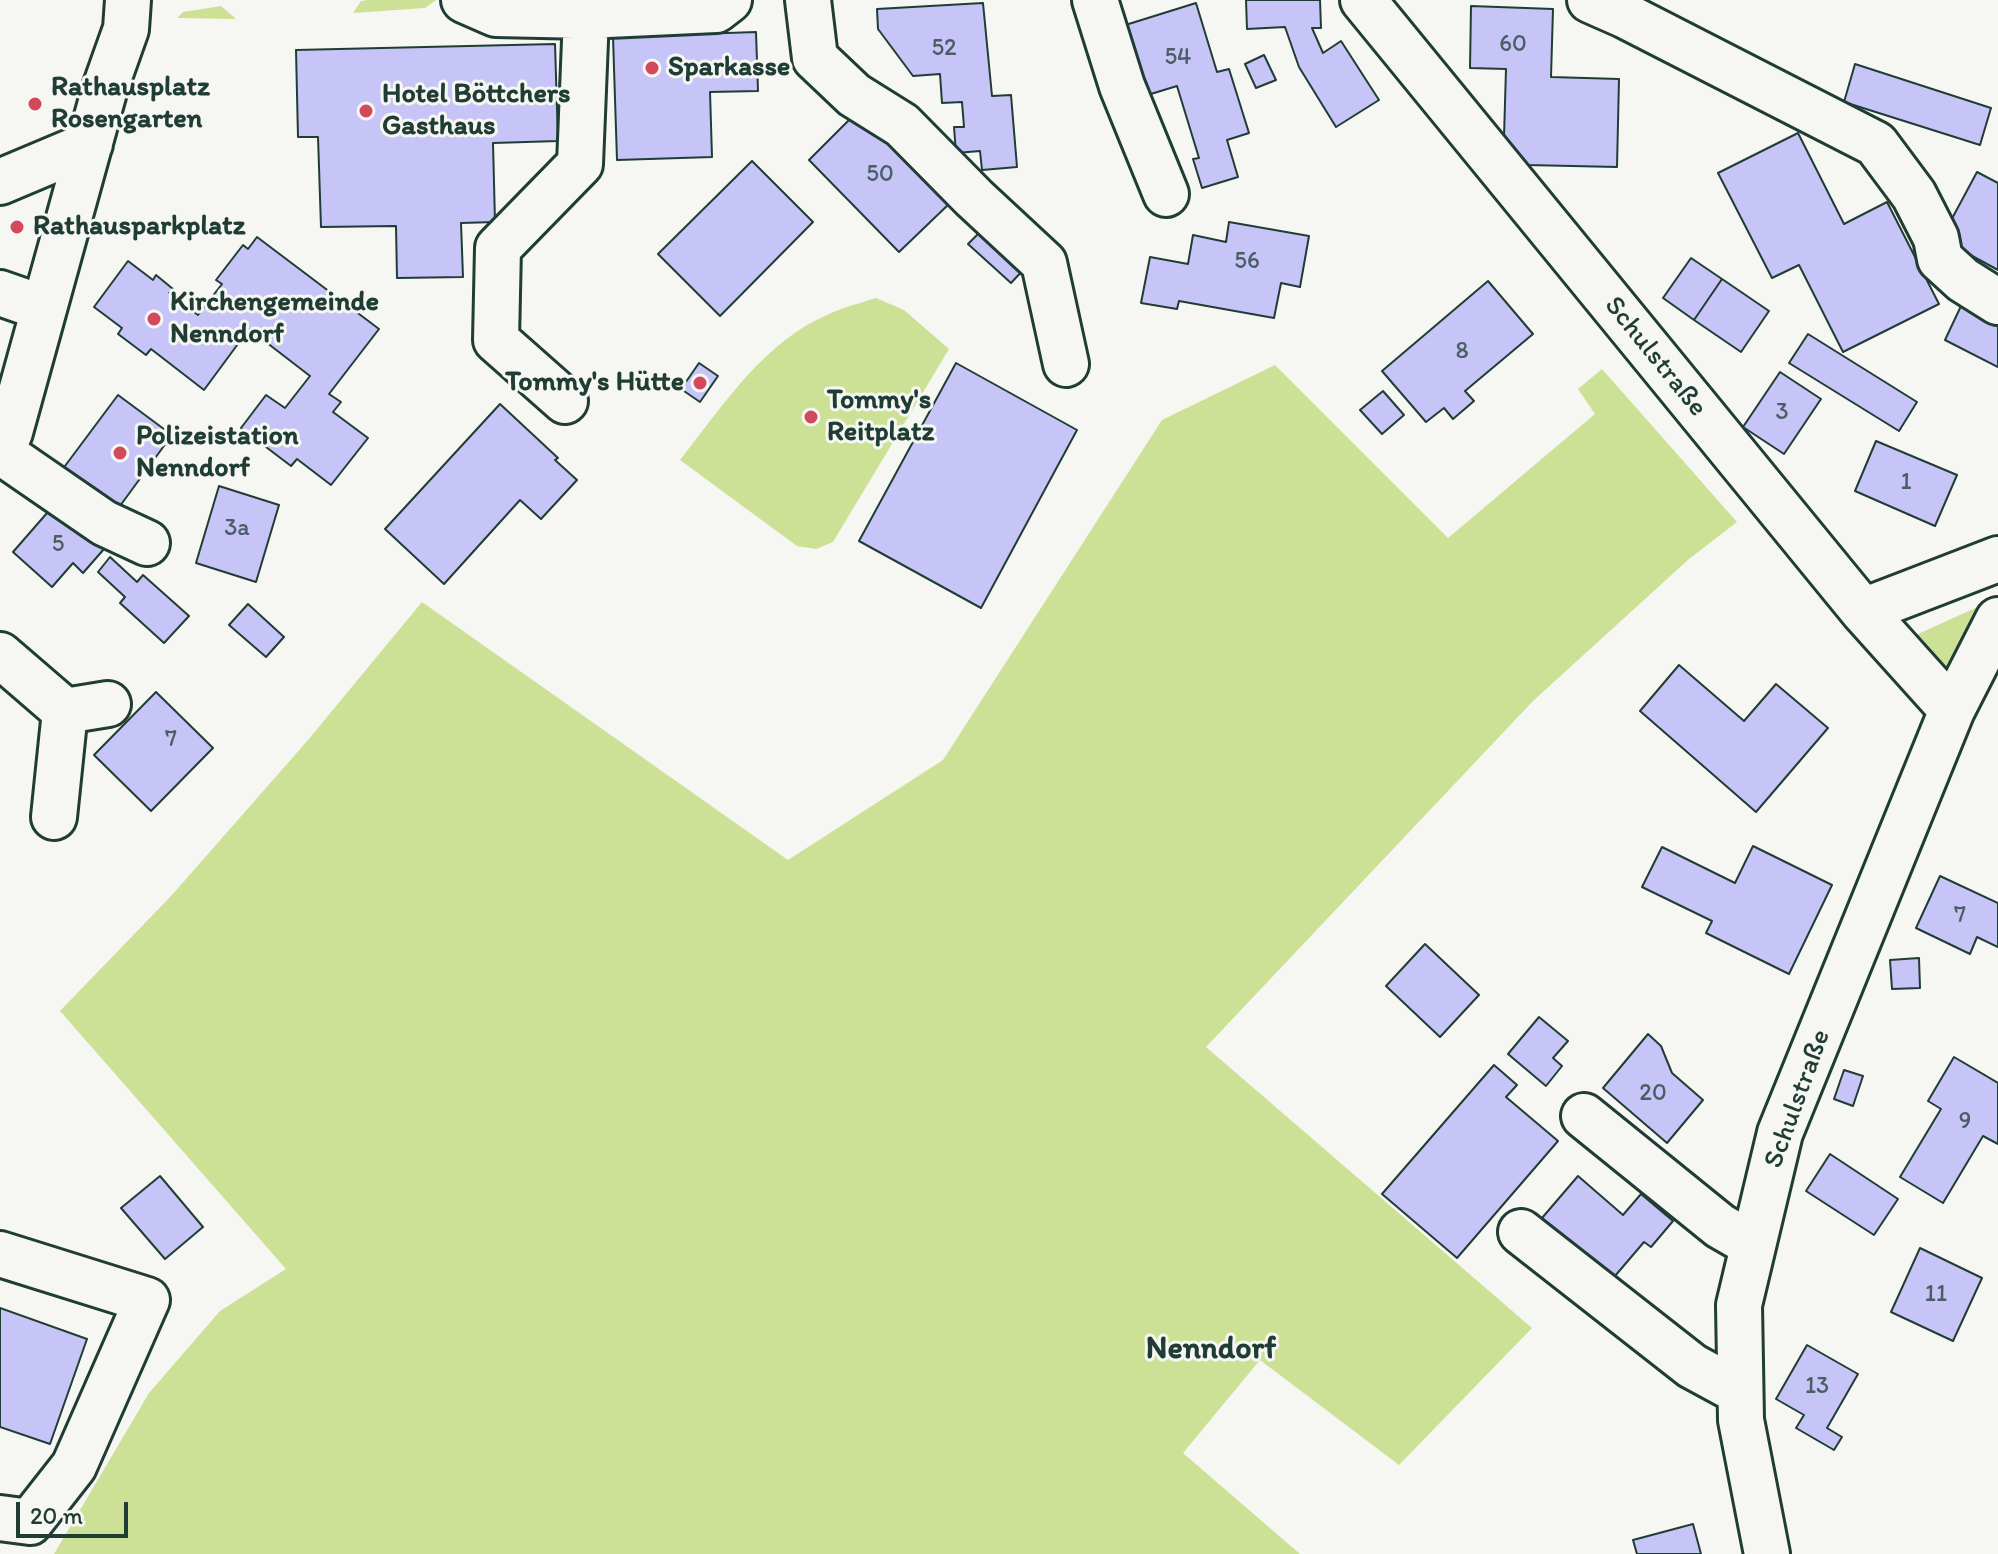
<!DOCTYPE html>
<meta charset="utf-8">
<style>
body{margin:0}
#map{position:relative;width:1998px;height:1554px;overflow:hidden;background:#f6f6f2;font-family:Itim,sans-serif}
canvas{display:block}
.scale{position:absolute;left:16px;top:1502px;width:112px;height:36px;box-sizing:border-box;border:4px solid #1f3d34;border-top:0;padding-left:10px;font-size:24px;line-height:28px;white-space:nowrap;color:#1f3d34;-webkit-text-stroke:6px #f6f6f2;paint-order:stroke}
</style>
<div id="map">
<canvas width="1998" height="1554"></canvas>
<div class="scale">20 m</div>
</div>
<script>
const ctx = document.querySelector('canvas').getContext('2d');
ctx.lineJoin = 'round';
function fillPath(path, color) {
  ctx.fillStyle = color;
  ctx.fill(path, 'evenodd');
}
function stroke(path, color, width, dash) {
  ctx.strokeStyle = color;
  ctx.lineWidth = width;
  ctx.lineCap = dash ? 'butt' : 'round';
  ctx.setLineDash(dash || []);
  ctx.stroke(path);
}
function drawText(font, color, halo, rows, align = 'center') {
  ctx.font = font + ' Itim,sans-serif';
  ctx.lineWidth = 6;
  ctx.setLineDash([]);
  ctx.textBaseline = 'middle';
  ctx.strokeStyle = halo;
  ctx.fillStyle = color;
  for (const [text, x, y, turn = 0] of rows) {
    ctx.save();
    ctx.translate(x, y);
    ctx.rotate((+turn || 0) * Math.PI / 180);
    ctx.textAlign = isNaN(turn) ? turn : align;
    if (halo) ctx.strokeText(text, 0, 0);
    ctx.fillText(text, 0, 0);
    ctx.restore();
  }
}
fillPath(new Path2D(`
 M368,0H436L425,8L353,13L361,1Z
 M221,6L236,19L177,18L183,12Z
 M876,298L904,310L949,349L833,542L816,549L797,546L680,460C723,406 763,342 829,314C844,307 860,303 876,298Z
 M1275,365L1448,538L1595,414L1578,389L1602,369L1737,522L1689,559L1533,701L1206,1047L1532,1328L1399,1465L1260,1360L1183,1453L1300,1554H54L149,1393L220,1311L286,1269L60,1011L172,895L308,740L422,602L788,860L943,760L1162,420Z
 M1982,605L1944,680L1907,639Z`), '#cde196');
const building = new Path2D(`
 M1246,0H1320L1321,28H1312L1323,53L1341,41L1379,100L1336,127L1299,67L1285,27L1247,29Z
 M983,3L992,96L1011,95L1017,167L982,170L980,151L956,153L954,127H964L962,102L942,103L940,74L913,76L878,29L877,9Z
 M1196,3L1217,72L1229,69L1249,133L1227,140L1238,177L1202,188L1193,159L1199,158L1177,86L1141,97L1119,27Z
 M1471,6L1553,9L1551,77L1619,79L1617,167L1527,165L1504,137L1506,69L1470,68Z
 M756,32L758,91L710,92L712,157L617,160L613,37Z
 M555,44L558,141L493,143L495,222L461,223L463,277L397,278L396,226L321,227L318,137H298L296,50Z
 M1264,55L1276,80L1256,88L1245,64Z
 M1855,64L1991,108L1980,145L1844,102Z
 M859,110L950,203L899,252L809,160Z
 M1798,133L1844,224L1887,202L1939,304L1843,352L1799,265L1772,278L1718,173Z
 M752,161L813,222L720,316L658,254Z
 M1977,172L1998,183V270L1941,239Z
 M1229,222L1309,236L1300,287L1281,283L1274,318L1179,301L1177,309L1141,303L1150,257L1188,264L1193,235L1226,242Z
 M984,228L1026,267L1011,283L968,244Z
 M257,237L379,329L329,394L341,402L333,412L368,438L331,485L297,459L291,466L241,428L266,395L285,408L310,376L249,329L204,390L151,349L146,355L118,334L122,328L94,307L128,261L153,280L156,275L173,289L169,293L198,315L222,284L216,280L243,245L248,249Z
 M1691,258L1722,279L1694,320L1663,298Z
 M1722,279L1769,311L1741,352L1694,320Z
 M1488,281L1533,334L1465,391L1474,401L1453,419L1444,408L1426,422L1382,371Z
 M1961,306L1998,324V367L1945,340Z
 M1808,334L1917,402L1899,431L1789,363Z
 M699,363L718,376L700,402L681,389Z
 M956,363L1077,430L981,608L859,541Z
 M1780,372L1821,399L1784,454L1743,427Z
 M1383,391L1404,415L1382,434L1360,410Z
 M118,395L172,435L117,510L62,470Z
 M500,404L558,458L555,460L577,480L541,519L520,500L444,584L385,529Z
 M1876,441L1957,475L1935,526L1855,491Z
 M219,486L279,505L256,582L196,563Z
 M54,505L104,549L83,573L73,563L52,587L13,552Z
 M110,557L137,582L143,575L189,616L164,643L120,603L125,597L98,572Z
 M248,604L284,637L266,657L229,625Z
 M1679,665L1744,721L1776,684L1828,728L1756,812L1640,711Z
 M156,692L213,748L151,811L94,755Z
 M1753,846L1832,885L1789,974L1706,933L1712,921L1642,887L1662,847L1735,883Z
 M1940,876L1998,903V947L1977,937L1970,954L1916,928Z
 M1425,944L1479,995L1440,1037L1386,986Z
 M1919,958L1920,988L1892,989L1890,960Z
 M1539,1017L1568,1041L1553,1058L1562,1066L1546,1086L1508,1054Z
 M1648,1034L1661,1046L1672,1073L1703,1100L1667,1143L1603,1088Z
 M1954,1057L1998,1083V1144L1983,1136L1943,1203L1900,1177L1941,1109L1928,1101Z
 M1494,1065L1517,1085L1506,1097L1558,1141L1457,1258L1382,1194Z
 M1844,1070L1863,1076L1853,1106L1834,1099Z
 M1830,1154L1898,1199L1874,1235L1806,1191Z
 M160,1176L203,1227L165,1259L121,1208Z
 M1578,1176L1623,1215L1641,1194L1673,1221L1651,1247L1644,1242L1609,1283L1556,1238L1560,1233L1542,1218Z
 M1920,1248L1982,1278L1953,1341L1891,1312Z
 M0,1308L87,1339L50,1444L0,1427Z
 M1807,1345L1858,1374L1827,1428L1842,1437L1834,1450L1796,1428L1804,1415L1776,1399Z
 M1693,1524L1701,1554H1637L1633,1540Z`);
fillPath(building, '#c7c5f7');
stroke(building, '#1f3d34', 2);
const minor = new Path2D(`
 M464,0L496,14L586,16L716,10L729,0
 M808,0L815,58L854,95L902,125L974,198L1044,263L1066,364
 M1095,0L1122,86L1166,194
 M1363,0L1863,611L1952,710
 M1590,0L1624,15L1876,144L1914,195L1936,238L1940,259L1963,280L1998,302
 M0,182L90,144
 M0,293L43,308
 M565,401L496,340L498,248L580,164L586,16
 M1,452L104,523L147,543
 M0,455L10,432L105,88L126,29L128,0
 M1863,611L1998,559
 M0,655L65,711L54,817
 M65,711L108,704
 M1584,1116L1720,1226L1753,1245
 M1521,1232L1692,1366L1740,1392
 M0,1254L147,1300L74,1466L30,1522L0,1518
 M1767,1554L1741,1420L1739,1305L1780,1133L1952,710L1998,620`);
stroke(minor, '#1f3d34', 50);
stroke(minor, '#f6f6f2', 44);
for (const [x, y, r, color] of [
 [652,68,8,"#d1495b"],
 [35,104,8,"#d1495b"],
 [366,111,8,"#d1495b"],
 [17,227,8,"#d1495b"],
 [154,319,8,"#d1495b"],
 [700,383,8,"#d1495b"],
 [811,417,8,"#d1495b"],
 [120,453,8,"#d1495b"]
]) {
  const dot = new Path2D();
  dot.arc(x, y, r, 0, 2 * Math.PI);
  ctx.fillStyle = color;
  ctx.fill(dot);
  stroke(dot, '#f6f6f2', 3);
}
drawText('24px', '#495f65', null, [
 ["60",1513,45],
 ["52",944,49],
 ["54",1178,58],
 ["50",880,175],
 ["56",1247,262],
 ["8",1462,352],
 ["3",1782,413],
 ["1",1906,483],
 ["3a",237,529],
 ["5",58,545],
 ["7",171,740],
 ["7",1960,916],
 ["20",1653,1094],
 ["9",1965,1122],
 ["11",1936,1295],
 ["13",1817,1387]
]);
drawText('bold 28px', '#1f3d34', '#f6f6f2', [
 ["Sparkasse",668,68],
 ["Rathausplatz",51,88],
 ["Rosengarten",51,120],
 ["Hotel Böttchers",382,95],
 ["Gasthaus",382,127],
 ["Rathausparkplatz",33,227],
 ["Kirchengemeinde",170,303],
 ["Nenndorf",170,335],
 ["Tommy's Hütte",684,383,"right"],
 ["Tommy's",827,401],
 ["Reitplatz",827,433],
 ["Polizeistation",136,437],
 ["Nenndorf",136,469]
], 'left');
drawText('28px', '#1f3d34', '#f6f6f2', [
 ["Schulstraße",1655,357,51],
 ["Schulstraße",1798,1099,-70]
]);
drawText('bold 32px', '#1f3d34', '#f6f6f2', [
 ["Nenndorf",1211,1350]
]);
</script>
